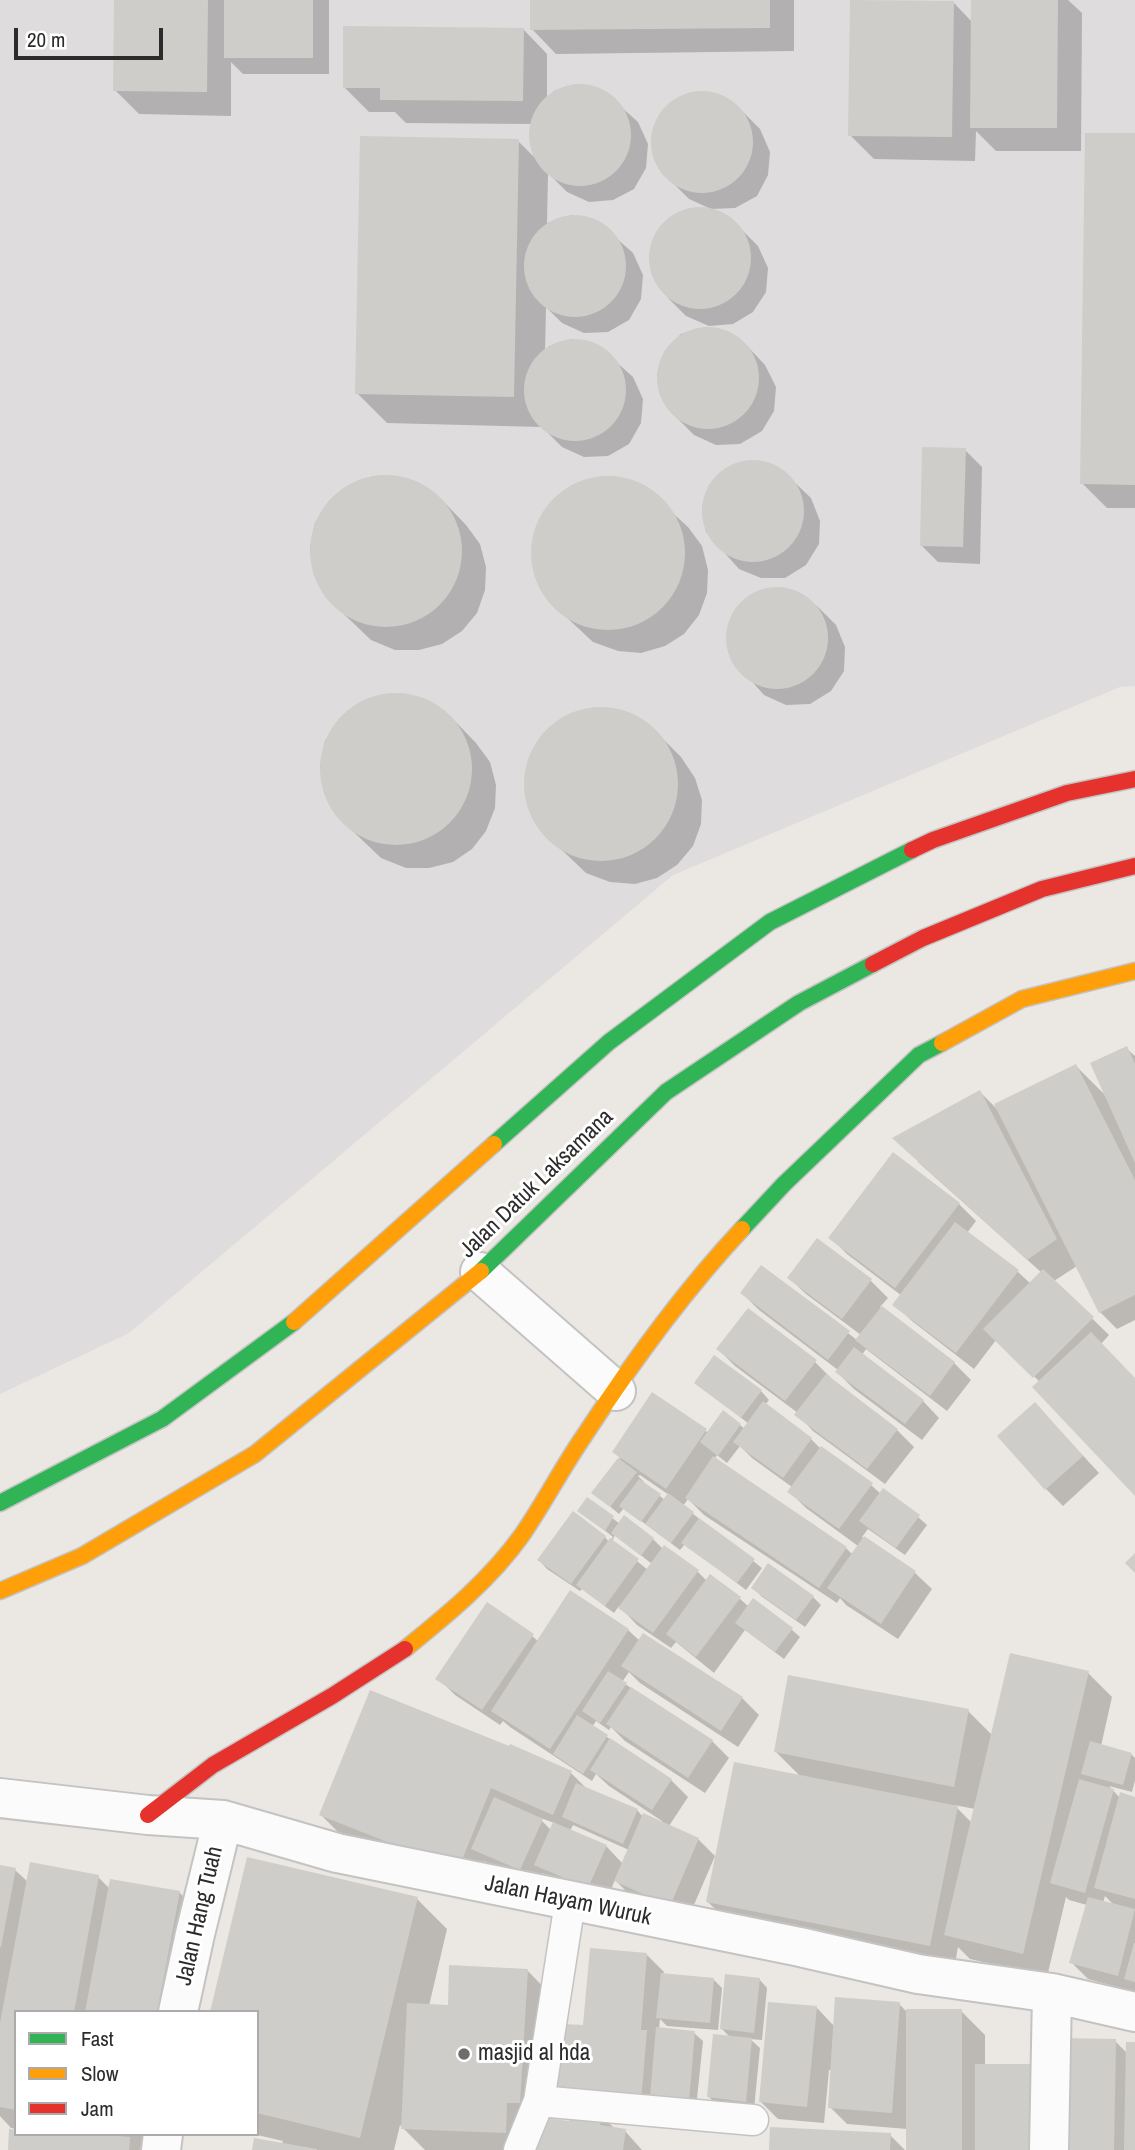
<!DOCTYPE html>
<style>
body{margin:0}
#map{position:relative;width:1135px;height:2150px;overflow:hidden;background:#ebe7e2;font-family:"Archivo Narrow",sans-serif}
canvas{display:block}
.legend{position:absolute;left:14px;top:2010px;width:245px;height:126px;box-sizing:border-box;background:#fff;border:2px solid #ababab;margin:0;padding:9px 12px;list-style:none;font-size:21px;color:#2c2c2c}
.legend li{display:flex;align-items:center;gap:14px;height:35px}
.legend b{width:35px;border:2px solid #ababab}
.scale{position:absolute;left:14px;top:28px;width:149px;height:32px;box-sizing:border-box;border:4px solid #2c2c2c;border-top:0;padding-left:9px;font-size:21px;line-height:24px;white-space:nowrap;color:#2c2c2c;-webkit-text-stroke:5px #fff;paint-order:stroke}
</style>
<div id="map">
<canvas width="1135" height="2150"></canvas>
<ul class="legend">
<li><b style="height:9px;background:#30b455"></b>Fast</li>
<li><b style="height:9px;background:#ff9f0a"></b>Slow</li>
<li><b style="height:9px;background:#e5322d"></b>Jam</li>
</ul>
<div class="scale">20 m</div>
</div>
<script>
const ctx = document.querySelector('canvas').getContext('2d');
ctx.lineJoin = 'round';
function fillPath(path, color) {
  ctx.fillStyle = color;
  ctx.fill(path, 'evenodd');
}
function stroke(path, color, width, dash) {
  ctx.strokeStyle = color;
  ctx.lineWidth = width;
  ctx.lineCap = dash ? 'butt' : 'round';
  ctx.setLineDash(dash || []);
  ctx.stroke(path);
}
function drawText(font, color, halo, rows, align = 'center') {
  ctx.font = font + ' "Archivo Narrow",sans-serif';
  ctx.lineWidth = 6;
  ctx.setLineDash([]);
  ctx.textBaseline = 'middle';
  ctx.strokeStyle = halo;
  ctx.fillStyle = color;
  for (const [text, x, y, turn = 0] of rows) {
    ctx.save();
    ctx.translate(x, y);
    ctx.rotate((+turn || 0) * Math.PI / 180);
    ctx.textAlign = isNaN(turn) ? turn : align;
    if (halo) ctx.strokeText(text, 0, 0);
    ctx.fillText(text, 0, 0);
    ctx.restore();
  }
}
fillPath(new Path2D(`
 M0,0H1135V686L1120,687L673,875L129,1333L0,1394Z`), '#dfdcde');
fillPath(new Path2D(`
 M116,0H329V74H243L231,62V116L139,114L115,90Z
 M532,0H794V51L556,54L532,29Z
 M972,0H1068L1082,13L1081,151H996L976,131L975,161L874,159L850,135L954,3L972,22Z
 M523,29L547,54V99L554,91L577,84L601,89L638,122L648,144L646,168L634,189L613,200L589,202L567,192L548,173L547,223L572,215L596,220L633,253L643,275L641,299L629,320L608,332L584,333L562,323L546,307L545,351L549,346L572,339L596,344L633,377L643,399L641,423L629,444L608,456L584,457L562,447L542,427L387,423L357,393L518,141L534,157L530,131L532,124L406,123L395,112H369L345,88Z
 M699,92L723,96L743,112L760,129L770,152L768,175L757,196L735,208L711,209L689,199L671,181L656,162L652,138L660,115L676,99Z
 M1135,135V508H1107L1082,483Z
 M697,208L721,213L740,228L758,246L768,268L766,292L753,312L733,324L709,326L686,316L669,299L654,279L649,256L657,232L674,215Z
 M706,327L728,332L748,347L765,365L776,387L774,411L762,431L740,444L716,445L694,435L676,417L661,397L657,374L665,351L681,334Z
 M965,450L982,467L980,564L938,562L921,545Z
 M750,461L774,465L793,481L811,498L820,521L819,544L806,565L785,578H761L739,569L706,532L702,508L709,485L727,469Z
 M374,476L400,477L422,485L441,499L466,525L480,544L486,567L485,590L477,613L462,631L442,644L419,650H395L371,640L326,597L314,575L310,548L315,523L329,501L349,485Z
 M596,479H622L644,487L688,527L702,546L708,570L707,593L699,615L684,634L665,646L641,653L618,651L593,642L548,600L536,576L532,551L537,526L551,503L571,487Z
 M775,588L798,592L818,607L836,625L845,647L844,671L831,691L810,704L786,705L764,695L731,658L727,634L734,611L751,595Z
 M384,694L410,695L432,703L451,717L476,743L490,762L496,785L495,808L486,831L472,849L453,862L429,868H406L381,858L336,815L324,793L320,766L325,741L339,719L359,703Z
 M589,710H615L637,718L656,732L681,757L695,778L702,800L701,824L693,846L677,865L657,878L635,884L610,882L586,873L542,831L529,807L525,782L530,756L544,735L564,718Z
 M1126,1048L1135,1056V1320L1117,1329L1100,1312L1077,1266L1054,1281L1109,1335L1101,1344L1135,1380V1494L1040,1382L996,1340L974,1369L912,1321L895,1305L902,1296L847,1254L830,1237L959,1204L976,1221L967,1233L1018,1272L1031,1284L1042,1273L918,1162L980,1092L999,1111L1076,1066L1106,1096Z
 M762,1267L857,1340L861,1335L806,1294L789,1278L871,1281L888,1298L880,1307L954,1363L971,1380L947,1411L866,1349L862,1355L923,1401L939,1418L922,1440L854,1389L837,1372L838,1370L759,1310L742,1293Z
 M718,1349L815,1362L832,1379L831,1380L897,1430L914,1447L885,1484L813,1431L797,1414L798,1413L735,1366Z
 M696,1382L761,1391L769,1400L765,1405L811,1439L822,1450L871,1485L881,1494L918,1517L927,1525L905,1555L868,1529L862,1537L915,1573L932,1589L898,1639L846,1605L840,1598L837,1603L704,1515L688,1499L683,1506L762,1568L746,1590L685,1544L680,1550L624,1508L619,1514L594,1493L620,1458L614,1452L706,1431L709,1434L740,1425L745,1429L749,1424ZM740,1446L752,1458L792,1487L789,1491L806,1508L858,1546L853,1555L846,1548L714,1460L717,1455L727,1463ZM640,1475L669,1495L665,1500L643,1483L644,1482L638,1476Z
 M1052,1422L1099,1473L1063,1506L1046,1489Z
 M588,1499L620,1524L653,1539L663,1549L664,1547L698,1572L707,1581L739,1598L749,1607L791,1629L800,1637L784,1659L745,1630L714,1673L676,1642L671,1648L637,1625L619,1606L614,1613L582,1589L580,1591L547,1569L539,1560L605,1537L609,1542L613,1537L580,1511ZM615,1535L652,1564L648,1570L612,1541Z
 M753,1587L813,1597L821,1605L805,1627L761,1596Z
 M628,1630L640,1641L742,1698L759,1715L738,1747L640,1683L629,1672L622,1682L712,1741L729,1758L705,1793L625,1741L611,1727L609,1730L596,1721L592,1727L671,1780L688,1797L669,1826L698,1839L715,1856L687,1921L633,1898L615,1880L605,1904L553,1882L543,1873L537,1886L490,1866L485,1861L475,1886L345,1839L321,1815L510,1748L511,1746L571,1773L588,1790L637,1810L643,1817L662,1823V1821L609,1786L596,1774L592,1781L510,1727L503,1721L500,1725L455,1695L438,1678L532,1636L538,1641ZM538,1817L554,1823L551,1830ZM573,1825L629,1850L623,1864L606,1846L570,1831Z
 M1088,1673L1112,1697L1101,1746L1132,1755L1135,1758V1780L1132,1792L1109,1786L1120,1798H1135V1992L1088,1979L1071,1962L1087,1905L1069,1900L1066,1897L1047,1977L970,1959L958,1947L954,1969L732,1926L708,1902L801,1777L776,1752L968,1711L992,1735ZM954,1805L975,1809L972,1823ZM1105,1896L1114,1905L1103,1903Z
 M0,1867L15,1870L28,1882L98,1877L110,1889L179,1892L203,1917L185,2012H16V2129L11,2128L0,2116Z
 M417,1899L447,1929L429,2006L449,2007L527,1970L551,1995L544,2119L571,2123L585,2027L647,1955L664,1972L663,1975L713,1979L722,1988L718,2030L667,2026L660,2019L659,2029L694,2033L703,2041L696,2108L598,2112L616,2130L625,2131L642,2150H538L541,2127L530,2150H425L400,2125L394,2150H254L282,2144L283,2141L253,2134H257V2012Z
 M759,1979L767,1988L762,2040L750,2039L760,2048L754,2109L717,2105L709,2097L731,2038L722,2029Z
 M899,2004L906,2011H961L985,2035V2066L1051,2150H907V2129L847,2124L830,2107L832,2070H829L824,2123L778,2119L761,2102L817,2008L835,2027Z
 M1115,2041L1127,2053L1135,2044V2150H1058Z
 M16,2134H162L149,2150L139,2148L141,2150H10Z
 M890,2135L905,2150H771Z`), '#0003');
fillPath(new Path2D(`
 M114,0H208L207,92L113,91Z
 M224,0H313V58H224Z
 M530,0H770V28L530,30Z
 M850,0L954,1L952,137L848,136Z
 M971,0H1058L1057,128H970Z
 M343,26L524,28L523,101L380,100V88H343Z
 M529 135a51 51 0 1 1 102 0a51 51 0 1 1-102 0Z
 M651 142a51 51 0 1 1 102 0a51 51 0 1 1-102 0Z
 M1085,133H1135V485L1080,484Z
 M360,136L519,139L514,397L355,394Z
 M649 258a51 51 0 1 1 102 0a51 51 0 1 1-102 0Z
 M524 266a51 51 0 1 1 102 0a51 51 0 1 1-102 0Z
 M657 378a51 51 0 1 1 102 0a51 51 0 1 1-102 0Z
 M524 390a51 51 0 1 1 102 0a51 51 0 1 1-102 0Z
 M922,447L966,448L963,547L920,546Z
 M702 511a51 51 0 1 1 102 0a51 51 0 1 1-102 0Z
 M310 551a76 76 0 1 1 152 0a76 76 0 1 1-152 0Z
 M531 553a77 77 0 1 1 154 0a77 77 0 1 1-154 0Z
 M726 638a51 51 0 1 1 102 0a51 51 0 1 1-102 0Z
 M320 769a76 76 0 1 1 152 0a76 76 0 1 1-152 0Z
 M524 784a77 77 0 1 1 154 0a77 77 0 1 1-154 0Z
 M1127,1046L1135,1064V1163L1090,1063Z
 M1076,1064L1135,1180V1295L1099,1313L994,1104Z
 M980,1090L1057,1239L1027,1260L892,1138Z
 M893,1152L960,1203L895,1288L828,1238Z
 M955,1222L1019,1270L956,1353L892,1305Z
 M817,1238L872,1279L842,1319L787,1278Z
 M761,1265L850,1331L828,1360L740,1293Z
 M1043,1269L1094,1317L1033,1378L983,1329Z
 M882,1306L955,1362L930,1396L855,1340Z
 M748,1308L817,1360L785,1401L716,1349Z
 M1091,1332L1135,1378V1496L1032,1387Z
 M854,1347L924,1400L905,1424L835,1372Z
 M714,1355L762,1390L741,1418L694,1383Z
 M826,1374L898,1429L867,1469L794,1415Z
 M652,1392L707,1429L666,1489L612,1452Z
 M763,1401L812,1438L783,1478L733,1442Z
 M1035,1402L1083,1456L1045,1490L997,1436Z
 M723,1410L741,1424L718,1456L700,1442Z
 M821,1446L873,1483L839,1529L787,1492Z
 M713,1456L847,1547L819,1588L685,1498Z
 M618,1458L637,1472L610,1507L591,1493Z
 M639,1479L661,1494L641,1522L619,1506Z
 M883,1488L920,1515L896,1548L859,1521Z
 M668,1493L694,1512L671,1543L645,1524Z
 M587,1497L614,1516L605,1531L577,1511Z
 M573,1511L606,1536L571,1584L537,1560Z
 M624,1515L654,1538L641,1556L611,1533Z
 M699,1518L755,1559L737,1583L681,1543Z
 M864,1536L916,1571L881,1624L827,1588Z
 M610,1538L639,1559L605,1606L576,1585Z
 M664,1545L699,1570L653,1633L618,1608Z
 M1135,1553V1573L1125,1563Z
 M768,1563L814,1596L796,1620L751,1588Z
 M710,1574L741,1597L696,1657L666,1634Z
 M570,1590L629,1629L550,1749L491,1711Z
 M753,1598L793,1628L775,1652L735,1623Z
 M487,1602L534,1634L482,1710L435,1679Z
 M643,1633L743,1697L721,1731L621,1666Z
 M1010,1653L1089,1671L1023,1954L944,1935Z
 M608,1671L627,1683L600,1723L582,1711Z
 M788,1675L969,1709L954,1787L774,1752Z
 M631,1687L713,1740L688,1778L606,1724Z
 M370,1690L509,1746L510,1744L572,1771L553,1815L491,1788L458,1870L319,1815Z
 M577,1715L608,1735L583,1774L553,1754Z
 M610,1738L672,1779L652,1810L590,1770Z
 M1090,1741L1132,1753L1123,1785L1081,1774Z
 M734,1762L958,1806L930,1946L706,1902Z
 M1079,1779L1114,1789L1085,1893L1050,1883Z
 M576,1783L638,1809L623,1844L562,1817Z
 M1120,1792L1135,1797V1899L1094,1888Z
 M494,1797L543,1819L520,1870L471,1849Z
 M643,1813L699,1838L670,1906L614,1881Z
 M553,1822L607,1845L588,1888L534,1865Z
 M247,1857L418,1897L360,2138L257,2113V2012H210Z
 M30,1862L99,1875L74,2012H16V2110L0,2107V2023Z
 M0,1865L16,1868L1,1947H0Z
 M110,1879L180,1891L157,2012H85Z
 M1088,1897L1135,1909L1118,1976L1069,1963Z
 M1134,1943H1135V1982L1124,1979Z
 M590,1948L647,1953L641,2030H647L641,2101L557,2093L562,2024L583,2025Z
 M449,1965L528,1969L520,2103H507L506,2133L401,2129L407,2003L448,2005Z
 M661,1973L714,1978L710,2023L656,2018Z
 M725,1974L760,1978L754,2033L720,2029Z
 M835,1997L900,2002L892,2113L828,2108Z
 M768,2002L817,2006L807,2107L759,2102Z
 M906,2009H962V2150H906Z
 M656,2027L695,2031L689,2101L650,2097Z
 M713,2034L752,2038L746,2102L707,2097Z
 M1059,2038L1116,2039L1114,2150H1057Z
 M1126,2042H1135V2150H1124Z
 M975,2064H1034V2150H975Z
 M571,2109L602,2113L600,2125L626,2129L623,2150H537L541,2117L569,2121Z
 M770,2127L891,2133L890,2150H769Z
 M9,2129L16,2130V2134H89L130,2137L129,2150H8Z
 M254,2138L317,2149V2150H252Z`), '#cfcdc9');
const lane = new Path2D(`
 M539,2101L753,2120
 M519,2150L539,2101L570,1902`);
const street = new Path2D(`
 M480,1272L616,1391
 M0,1798L148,1815L223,1820L337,1853L800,1947L918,1974L1052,1993L1135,2012
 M178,2012L195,1934L223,1820
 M161,2150L163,2134
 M1049,2150L1052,1993`);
const fast = new Path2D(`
 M494,1144L609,1042L770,922L912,850
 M742,1229L784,1184L919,1055L942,1043
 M481,1271L666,1092L799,1003L873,964
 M0,1503L162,1419L294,1322`);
const slow = new Path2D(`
 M942,1043L1022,999L1135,971
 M294,1322L494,1144
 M0,1591L82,1556L255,1454L481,1271
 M405,1649C447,1615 490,1580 522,1535C544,1503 562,1468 584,1436C631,1364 683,1292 742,1229`);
const jam = new Path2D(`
 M912,850L933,840L1067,793L1135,779
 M873,964L923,938L1042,889L1135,866
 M148,1815L213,1765L332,1696L405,1649`);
stroke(lane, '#c4c3c3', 33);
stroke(street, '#c4c3c3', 42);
stroke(fast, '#c4c3c3', 19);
stroke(slow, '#c4c3c3', 19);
stroke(jam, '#c4c3c3', 19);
stroke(lane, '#fcfbfb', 30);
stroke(street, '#fcfbfb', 38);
stroke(fast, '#30b455', 16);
stroke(slow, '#ff9f0a', 16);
stroke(jam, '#e5322d', 16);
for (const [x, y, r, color] of [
 [464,2054,7,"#6f6d6c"]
]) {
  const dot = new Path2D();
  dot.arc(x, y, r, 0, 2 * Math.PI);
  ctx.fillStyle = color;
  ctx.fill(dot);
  stroke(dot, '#fff', 2.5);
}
drawText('23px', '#2c2c2c', '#fff', [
 ["Jalan Datuk Laksamana",537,1184,-44],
 ["Jalan Hayam Wuruk",568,1901,12],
 ["Jalan Hang Tuah",200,1916,-77]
]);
drawText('23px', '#2c2c2c', '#fff', [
 ["masjid al hda",478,2054]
], 'left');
</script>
